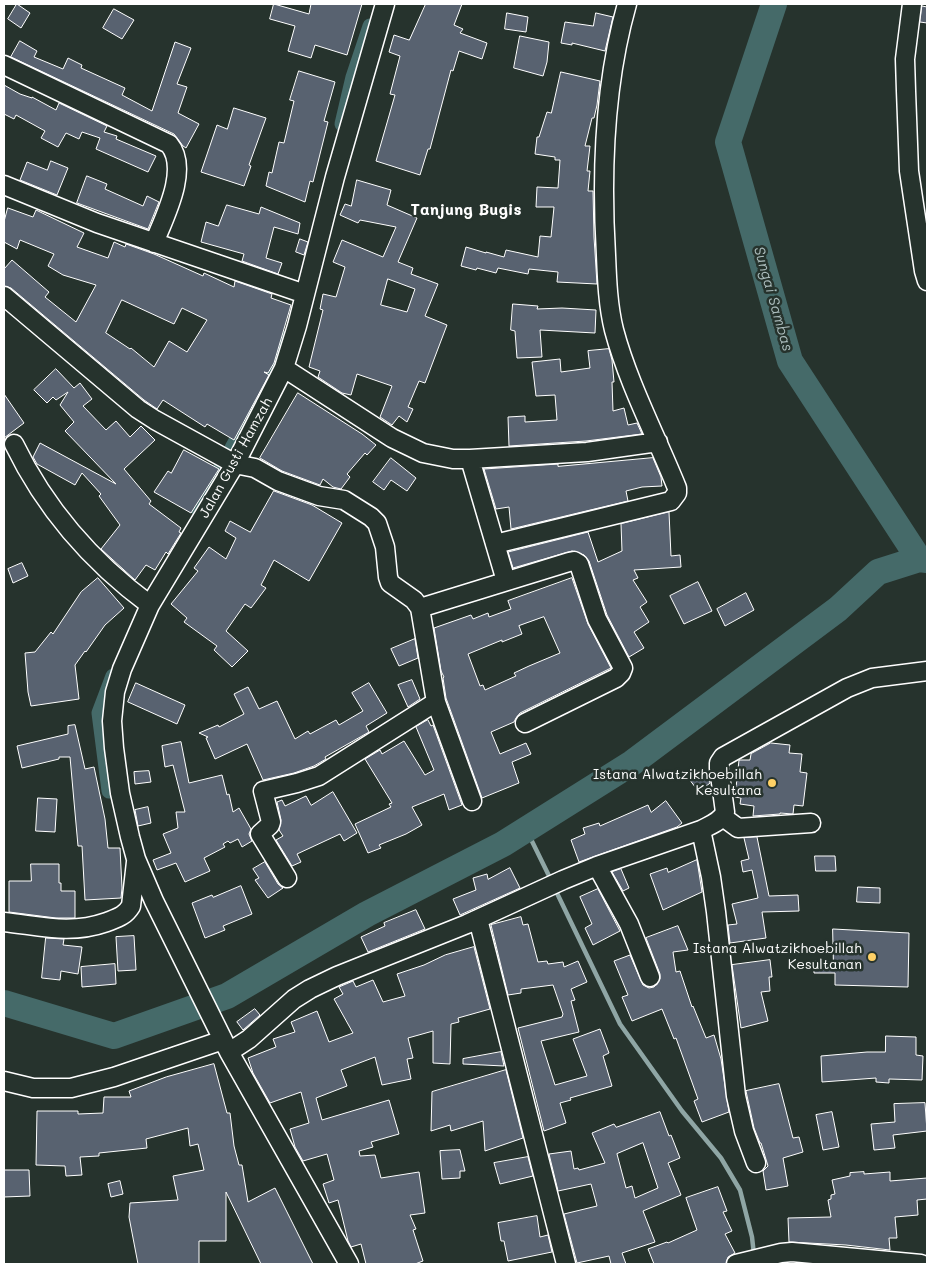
<!DOCTYPE html>
<style>
body{margin:0}
#map{position:relative;width:931px;height:1268px;overflow:hidden;background:#26332d;font-family:Mali,sans-serif}
canvas{display:block}
.frame{position:absolute;inset:0;border:5px solid #fff;pointer-events:none}
</style>
<div id="map">
<canvas width="931" height="1268"></canvas>
<div class="frame"></div>
</div>
<script>
const ctx = document.querySelector('canvas').getContext('2d');
ctx.lineJoin = 'round';
function stroke(path, color, width, dash) {
  ctx.strokeStyle = color;
  ctx.lineWidth = width;
  ctx.lineCap = dash ? 'butt' : 'round';
  ctx.setLineDash(dash || []);
  ctx.stroke(path);
}
function fillPath(path, color) {
  ctx.fillStyle = color;
  ctx.fill(path, 'evenodd');
}
function drawText(font, color, halo, rows, align = 'center') {
  ctx.font = font + ' Mali,sans-serif';
  ctx.lineWidth = 5;
  ctx.setLineDash([]);
  ctx.textBaseline = 'middle';
  ctx.strokeStyle = halo;
  ctx.fillStyle = color;
  for (const [text, x, y, turn = 0] of rows) {
    ctx.save();
    ctx.translate(x, y);
    ctx.rotate((+turn || 0) * Math.PI / 180);
    ctx.textAlign = isNaN(turn) ? turn : align;
    if (halo) ctx.strokeText(text, 0, 0);
    ctx.fillText(text, 0, 0);
    ctx.restore();
  }
}
stroke(new Path2D(`
 M526,829L552,882
 M555,889L620,1024L682,1111L721,1158L740,1190L752,1237L754,1255`), '#8fa6a5', 4.5);
stroke(new Path2D(`
 M342,124L353,77L370,26
 M232,448L245,425L287,338
 M198,509L220,469
 M109,791L99,713L113,676`), '#456a69', 15);
stroke(new Path2D(`
 M774,4L728,142L790,361L919,559L927,560
 M4,1003L114,1036L227,996L367,914L503,844L632,763L838,609L878,572L919,559`), '#456a69', 26);
const building = new Path2D(`
 M17,4L30,13L21,28L8,19Z
 M274,4L309,14L311,4H362L347,55L315,45L311,58L288,51L295,26L270,19Z
 M426,4H462L454,25L463,29L460,33L487,43L482,59L459,51L453,71L451,70L430,149H428L420,175L376,161L395,95L390,94L400,56L389,52L394,35L409,40Z
 M922,6L927,7V23L920,22Z
 M114,9L134,20L122,39L103,28Z
 M507,13L528,17L526,32L505,29Z
 M596,13L613,17L605,51L572,43V45L561,43L565,22L593,26Z
 M520,36L549,42L547,62L543,76L514,68Z
 M20,41L37,51L34,57L63,69L68,58L82,65L81,68L125,88L122,95L152,111L175,42L191,48L177,84L187,87L178,113L199,124L186,148L183,146L174,134L11,57Z
 M299,71L335,82L324,121L328,122L313,182L310,181L305,202L266,186L269,172L272,173L279,142L284,143L294,101L290,100Z
 M561,72L600,81L597,105L594,118H592L585,146H590L587,171H590L588,191H593L594,237L597,284L557,282L558,272L529,269L528,274L498,268L496,273L477,268L476,270L461,266L466,247L486,253V252L504,257L506,250L538,257L540,236L551,237L554,207H536L537,187L558,188L560,160H555V157L535,154L537,137H539L547,112L551,113Z
 M4,85L20,94L32,98V97L56,110L59,103L107,126L104,132L117,136L116,139L156,156L148,172L96,149L100,138L82,132L79,139L66,133L58,147L41,138L45,131L16,115L14,119L4,114Z
 M234,108L266,118L249,165L251,166L244,186L201,172L217,125L227,129Z
 M51,161L68,168L57,195L20,180L27,162L47,170Z
 M87,176L107,184L105,189L143,206L147,196L159,202L148,229L77,203Z
 M357,180L391,190L387,205L417,218L398,262L413,268L411,274L438,284L425,316L447,325L425,383L419,381L408,407L413,409L407,422L399,416L392,425L380,417L392,386L357,374L351,395L342,393L318,377L320,371L309,367L323,310L320,309L323,294L336,297L345,267L333,262L342,240L383,257L396,227L360,220L358,223L340,215L345,204L351,206ZM388,279L415,289L407,312L381,305Z
 M227,205L259,214L261,207L300,223L298,234L274,227L266,258L282,263L278,274L242,261L244,254L201,242L206,222L218,226Z
 M8,208L33,217L36,210L84,233L77,247L108,258L114,242L125,247L126,244L154,254L203,276L204,273L234,287L235,281L272,294L271,298L291,305L274,363L268,373L264,372L269,375L234,440L207,424L205,427L163,400L157,409L144,400L11,288L4,286V269L12,260L49,292L45,297L76,322L96,285L63,275L48,266L54,254L20,240L17,249L4,242V222ZM122,300L174,324L182,308L207,320L187,352L169,341L154,367L131,348L130,349L106,333Z
 M300,239L308,242L304,255L296,252Z
 M513,304L538,306L537,309L562,308L596,310L595,333L540,330L542,357L517,358L515,331L511,330Z
 M609,349L612,360L614,382H612L613,411L624,408L628,425L637,423L642,434L586,441L509,446L508,417L525,416V422L557,420L555,395L536,396L532,362L560,359L561,372L590,368L588,351Z
 M56,369L74,388L80,383L92,399L83,406L106,430L116,421L130,437L141,426L155,440L124,469L151,501L149,504L181,528L179,532L181,533L168,554L166,552L155,570L146,565L135,580L101,549L120,525L99,496L101,494L82,473L75,485L37,464L33,457L40,443L116,484L65,431L74,422L60,405L68,392L56,400L53,397L47,403L34,390Z
 M298,393L362,434L376,445L367,455L365,453L347,474L350,477L341,489L333,487L323,479L320,485L282,471L260,458Z
 M4,394L24,423L4,438Z
 M184,450L219,469L191,513L154,492L168,471L171,473Z
 M391,458L416,478L407,491L391,480L384,490L373,482Z
 M653,458L661,477L662,486L642,487L626,491L628,501L511,529L509,507L496,509L484,469L558,464V466Z
 M274,491L312,505L342,523L309,581L274,560L261,585L266,588L251,608L245,604L226,631L248,651L232,667L214,650L217,646L184,622L187,618L171,604L198,571L194,568L209,547L226,559L236,538L225,531L230,521L250,532Z
 M669,512L671,556L680,555L681,567L634,570L638,578L633,580L647,602L640,607L649,622L634,632L644,648L629,657L607,615L589,561L584,555L572,551L513,568L508,552L588,532L598,562L622,551L621,524Z
 M22,563L28,576L13,583L8,569Z
 M98,578L124,608L105,625L86,652L85,651L75,665L79,699L31,706L28,692L25,653L35,652L51,632L53,634L81,592Z
 M572,578L588,624L611,668L520,713L516,718L514,722L491,732L500,754L526,743L531,754L512,762L519,783L482,798L446,698L443,678L444,677L441,671L434,628L471,615L473,619L488,613L489,617L511,609L508,601ZM544,617L560,653L529,666L514,673L516,676L485,690L483,685L480,686L468,654L502,640V642L522,634L519,626Z
 M698,582L712,611L684,624L670,596Z
 M746,593L754,610L725,626L717,609Z
 M415,639L418,658L399,666L391,649Z
 M412,680L420,699L408,707L398,685Z
 M136,683L185,705L177,724L128,702Z
 M369,683L387,713L366,726L369,732L325,757L326,759L314,766L294,773L263,780L247,744L215,759L206,738L208,737L199,733L218,725L219,727L244,714L234,694L248,687L259,709L277,701L295,739L308,731L310,734L336,720L339,725L363,711L352,693Z
 M428,720L431,726L433,725L462,805L449,810L444,794L412,807L422,825L406,834L379,845L381,848L368,853L355,824L391,807L389,804L392,803L365,759L380,750L382,754L404,741L425,775L434,770L416,727Z
 M75,725L85,769L94,767L105,819L108,848H120L122,888L121,898L85,900L82,846H78L70,757H59V759L22,768L17,746L68,734V726Z
 M181,742L189,783L222,775L227,795L229,794L233,812L239,808L251,829L249,834L252,841L242,847L238,839L230,843L228,841L223,844L225,847L204,858L210,871L185,882L176,863L157,870L153,860L171,853L163,834L178,828L176,812H185L173,765L165,767L162,746Z
 M771,743L790,745L789,753L802,754L800,772L807,773L803,806L794,805L793,814L780,813V814L753,816L754,806L740,804L741,798L735,797L739,760H750L751,754Z
 M703,768L709,777L710,783L699,792L689,779Z
 M149,771L151,782L135,784L134,772Z
 M333,792L357,833L344,841L340,834L297,854L301,862L292,866L276,840L283,836L279,830L281,820L277,802L282,800L285,806L306,796L311,805Z
 M38,798L57,799L55,832L36,831Z
 M666,801L682,823L677,827L579,862L571,840L585,834L583,828L599,823L600,826L648,805L651,812Z
 M148,807L151,823L138,826L135,810Z
 M757,837L769,896L798,895L799,911L762,912L766,938L730,943L728,925L737,924L732,904L758,898L752,870L743,872L741,861L749,859L744,838Z
 M815,856H835L836,871H816Z
 M697,860L702,892L663,910L650,874L667,868L668,872Z
 M265,862L278,884L283,888L268,898L255,880L259,878L253,869Z
 M31,864H59V883H61V891H75V918H56L9,912V881H31Z
 M510,868L520,888L460,915L453,899L476,890L473,878L487,874L488,879Z
 M621,869L629,888L623,891L612,872Z
 M241,886L252,914L223,926L225,930L205,938L192,903L212,895L213,897Z
 M858,887L880,888V903L857,902Z
 M598,889L620,931L593,945L585,928L592,924L580,897Z
 M416,910L425,929L368,952L361,937L385,926L384,923Z
 M521,917L523,925L528,924L538,962L547,961L548,964L563,962L564,967L578,961L587,982L571,989L575,1000L571,1001L579,1032L541,1041L555,1085L587,1076L573,1039L600,1029L609,1053L603,1056L612,1086L570,1098L571,1100L560,1103L566,1123L544,1131L518,1028L562,1017L563,1014L553,985L521,989V993L508,995L491,925Z
 M678,926L688,950L673,952L676,972L680,971L692,1007L693,1006L706,1038L714,1035L721,1059L729,1112L702,1122L694,1101L698,1099L676,1038L674,1039L662,1009L632,1021L622,997L628,995L614,961L630,955L643,985L649,988L654,987L660,979V974L646,938Z
 M833,929L909,933L908,987L835,985V973H814V961L833,962Z
 M134,936L136,970L118,971L116,937Z
 M46,938L64,939L63,945L82,947L78,974L61,971L60,980L42,978Z
 M474,947L490,1009L458,1018L459,1022L451,1024L450,1064L433,1063V1031L408,1038L413,1058L407,1059L411,1079L382,1085L375,1057L341,1070L347,1086L316,1098L322,1120L389,1100L399,1134L371,1142L373,1147L359,1151L360,1156L375,1155L381,1178L419,1172L425,1213L410,1215L416,1229L413,1230L423,1261L415,1264H366L361,1244L351,1247L348,1241L338,1200L329,1203L323,1184L334,1180L327,1154L303,1161L295,1147L290,1129L309,1123L301,1092L270,1103L253,1073L248,1058L276,1047L273,1039L295,1032L291,1022L317,1011L329,1042L353,1033L334,999L343,994L339,987L353,981L356,987L373,980L383,1002L405,996L397,974L424,965L445,955Z
 M770,960L772,977H769L770,991L761,992L768,1021L741,1028L732,965Z
 M115,964L116,984L82,987L81,967Z
 M255,1009L260,1015L243,1030L237,1022Z
 M886,1036L916,1037V1055L923,1056L922,1080L889,1079V1083L876,1082V1078L822,1082L821,1056L867,1052H885Z
 M501,1052L504,1066L463,1064V1059Z
 M214,1064L227,1113H230L234,1146L239,1165H242L248,1202L275,1188L313,1264H261L226,1192V1241H199V1264H138L129,1217L130,1203L178,1200L173,1176L204,1170L198,1144L190,1146L188,1128L146,1139L147,1148L99,1153V1156L80,1157L82,1175L66,1176L65,1166L36,1165L37,1111H78V1114L103,1113L104,1097H131L129,1091L166,1077Z
 M506,1070L523,1138L485,1151L483,1121L451,1131L450,1125L431,1131L432,1092Z
 M779,1084L793,1138L799,1137L803,1152L783,1158L788,1186L766,1190L763,1171L768,1166L761,1143H760L754,1128L746,1091Z
 M925,1103L927,1131L893,1135L895,1148L874,1150L871,1124L895,1122L894,1104Z
 M660,1112L669,1136L671,1135L680,1158L668,1163L681,1195L643,1211L655,1242L622,1253L626,1264H611L609,1256L577,1263L564,1214L597,1206L591,1184L558,1191L549,1154L571,1151L574,1169L578,1168L579,1170L605,1163L592,1133L614,1124L616,1127ZM643,1143L658,1188L635,1198L632,1186L626,1188L617,1154Z
 M832,1112L839,1147L823,1150L816,1115Z
 M460,1150L465,1171H460V1178L442,1179L440,1151Z
 M528,1157L533,1176L500,1184L494,1163Z
 M4,1170H29L30,1196L4,1197Z
 M864,1172V1174L890,1172V1181L927,1178V1199L917,1200L918,1215L895,1217L897,1238H889L890,1250L846,1245L789,1242L788,1218L831,1217L828,1200L831,1199V1195L835,1194L832,1180L850,1176V1173Z
 M120,1181L123,1194L111,1197L108,1184Z
 M718,1187L727,1211L723,1212L732,1231L725,1234L735,1253L728,1257L726,1264H654L648,1249L667,1242L668,1243L697,1230L686,1198Z
 M537,1216L540,1237L548,1235L552,1252L508,1261L504,1241H501L498,1223Z`);
fillPath(building, '#586270');
stroke(building, '#fff', 1);
const minor = new Path2D(`
 M912,4L905,59L906,91L909,171L924,271L927,281
 M4,65L169,144C190,169 164,218 154,243
 M4,185L97,223L305,294
 M4,296L138,409L155,420L235,464L255,468L278,481L319,496L344,500L371,517L377,523L385,547L388,577L390,583L414,600L420,608L436,702L472,801
 M284,368L392,438L423,453L453,459H470L587,452L658,442
 M14,444C45,508 93,563 150,605
 M470,459L506,581
 M495,544L671,501L677,493V488C657,438 628,383 614,330C608,306 607,280 606,255C601,172 604,85 627,4
 M420,608L569,562L574,561L579,564L597,619L623,668L621,673L616,678L525,723
 M723,817L738,828L811,823
 M701,830C710,825 721,822 725,812L719,768V763L723,757L847,688L872,678L927,671
 M597,866L629,924L650,977
 M287,878L260,834L270,825L271,822L263,791L297,783L319,776L436,702
 M478,919L566,1264
 M4,922C41,926 70,935 107,922C117,918 125,916 131,906L136,862
 M229,1052L249,1039L294,999L310,989L337,976L467,924L563,880L597,866L701,830L711,877L716,912L736,1096L744,1131L756,1163
 M4,1081L33,1088H71L114,1077L223,1040
 M349,1264L229,1052L154,901L136,859L130,837L120,793L114,748L112,721L115,692L122,669L150,605L235,464L284,368L297,326L335,177L385,4
 M736,1264L781,1253L792,1252L921,1264`);
stroke(minor, '#fff', 21);
stroke(minor, '#26332d', 18);
for (const [x, y, r, color] of [
 [772,783,5,"#ffd166"],
 [872,957,5,"#ffd166"]
]) {
  const dot = new Path2D();
  dot.arc(x, y, r, 0, 2 * Math.PI);
  ctx.fillStyle = color;
  ctx.fill(dot);
  stroke(dot, '#26332d', 2);
}
drawText('14px', '#fff', '#26332d', [
 ["Jalan Gusti Hamzah",236,458,-61]
]);
drawText('14px', '#fff', '#26332d', [
 ["Istana Alwatzikhoebillah",762,775],
 ["Kesultana",762,791],
 ["Istana Alwatzikhoebillah",862,949],
 ["Kesultanan",862,965]
], 'right');
drawText('italic 15px', '#abbcbc', '#26332d', [
 ["Sungai Sambas",773,299,74]
]);
drawText('bold 16px', '#fff', '#26332d', [
 ["Tanjung Bugis",466,210]
]);
</script>
